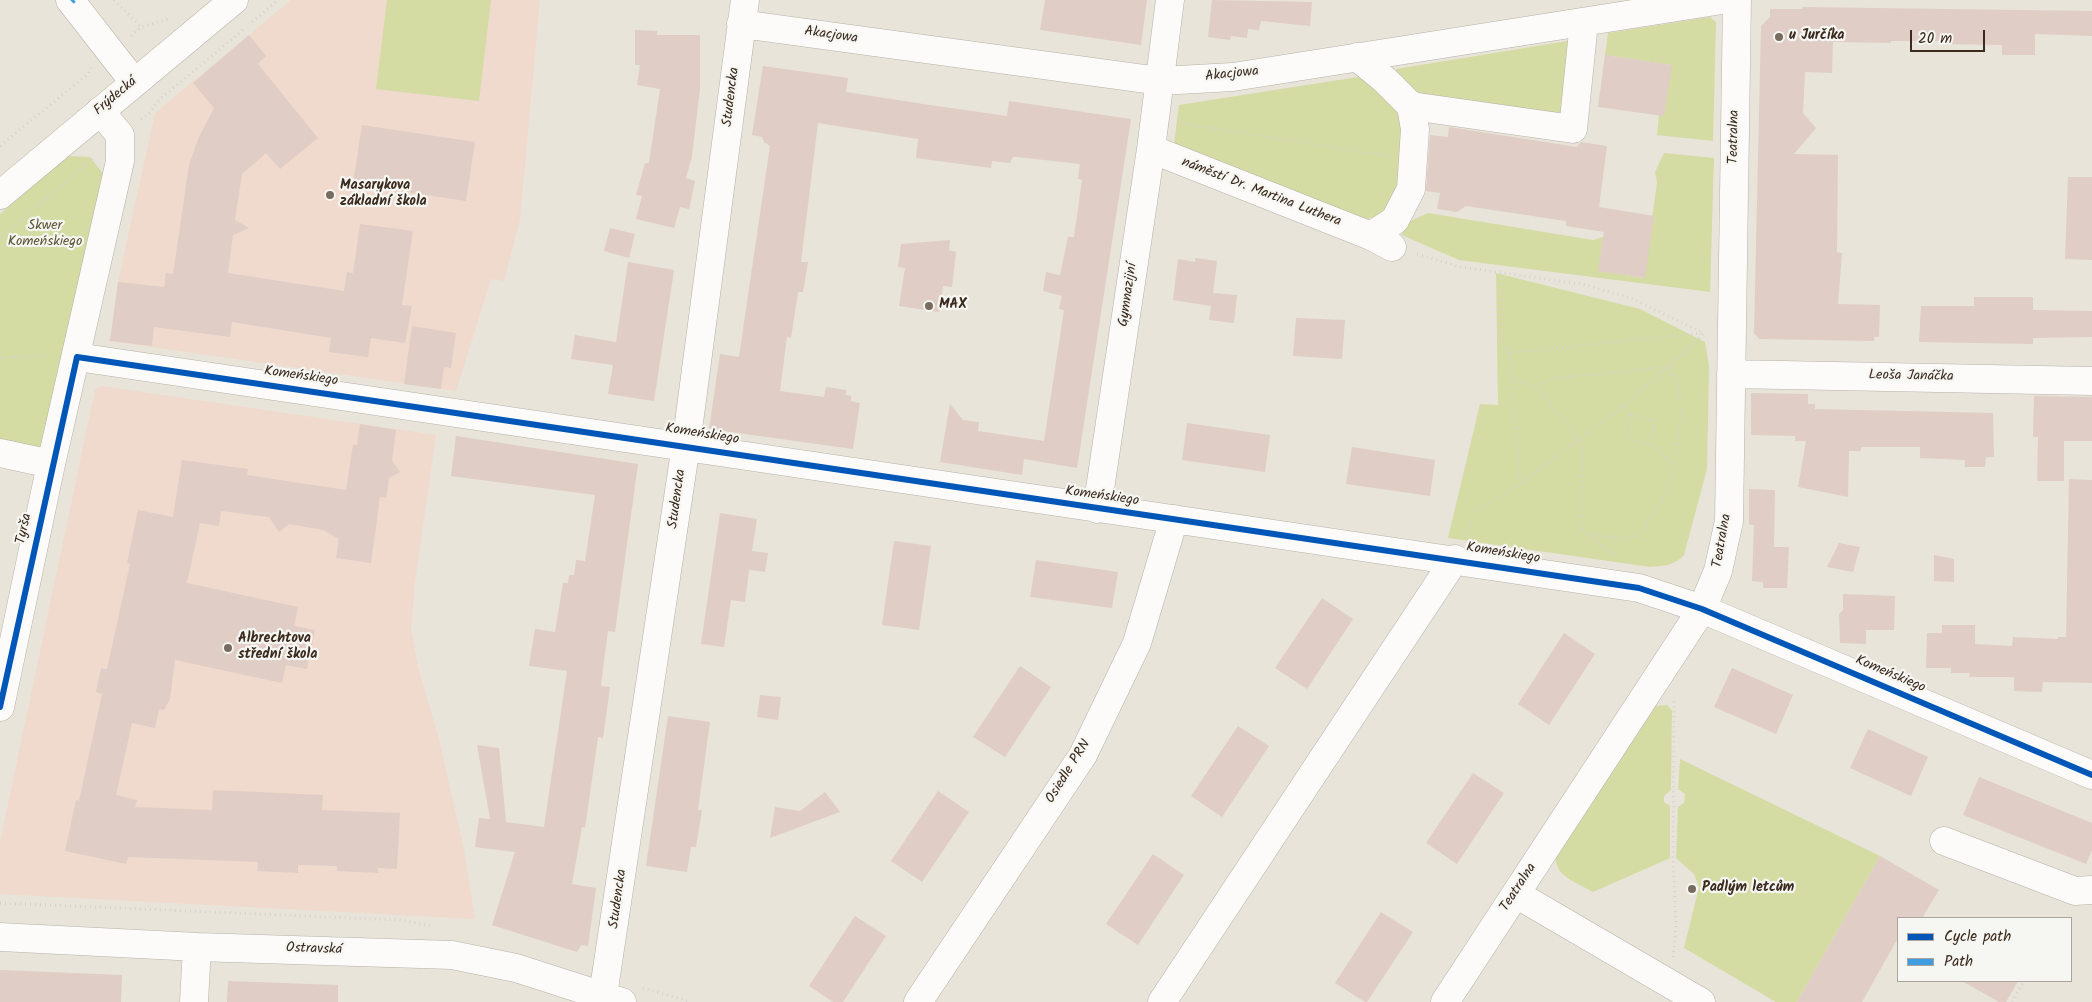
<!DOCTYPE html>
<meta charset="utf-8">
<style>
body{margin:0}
#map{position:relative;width:2092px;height:1002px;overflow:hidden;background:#e9e4d9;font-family:Kalam,sans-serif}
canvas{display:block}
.legend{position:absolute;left:1897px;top:917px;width:175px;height:65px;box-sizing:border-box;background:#f6f6f2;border:1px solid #aba49d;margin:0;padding:6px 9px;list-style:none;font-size:15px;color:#3b2a1e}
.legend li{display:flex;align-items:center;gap:10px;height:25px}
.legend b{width:25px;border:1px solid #aba49d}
.scale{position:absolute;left:1910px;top:30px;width:75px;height:22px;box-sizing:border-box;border:2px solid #3b2a1e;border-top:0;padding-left:6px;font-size:15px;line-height:18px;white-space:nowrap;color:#3b2a1e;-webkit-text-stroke:4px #f6f6f2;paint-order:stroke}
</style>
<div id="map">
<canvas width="2092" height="1002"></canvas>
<ul class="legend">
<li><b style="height:6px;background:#0057b8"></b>Cycle path</li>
<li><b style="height:6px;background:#3f9ce0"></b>Path</li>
</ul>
<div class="scale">20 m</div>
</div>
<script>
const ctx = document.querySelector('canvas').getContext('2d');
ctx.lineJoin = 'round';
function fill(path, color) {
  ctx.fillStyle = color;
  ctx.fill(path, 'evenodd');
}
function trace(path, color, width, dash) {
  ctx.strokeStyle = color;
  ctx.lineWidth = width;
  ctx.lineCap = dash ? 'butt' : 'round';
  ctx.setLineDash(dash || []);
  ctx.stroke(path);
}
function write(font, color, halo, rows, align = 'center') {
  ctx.font = font + ' Kalam,sans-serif';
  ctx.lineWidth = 4.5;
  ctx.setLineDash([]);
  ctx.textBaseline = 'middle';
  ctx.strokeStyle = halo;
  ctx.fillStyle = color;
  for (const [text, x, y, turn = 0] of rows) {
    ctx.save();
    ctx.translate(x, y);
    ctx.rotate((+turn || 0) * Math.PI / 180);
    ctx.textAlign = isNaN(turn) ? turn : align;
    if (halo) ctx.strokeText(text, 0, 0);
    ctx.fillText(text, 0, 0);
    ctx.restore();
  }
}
const built = new Path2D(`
 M291,0H540L520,220L504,281L491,279L456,391L110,341L118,282L155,113Z
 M102,386L436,435L415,582L411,629L418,667L439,739L464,849L475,919L0,894V842L95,390Z`);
const green = new Path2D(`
 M387,0H491L479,101L376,89Z
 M1710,17L1716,22L1713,141L1657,135L1659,115H1664L1671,65L1605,55L1608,33Z
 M1574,40L1565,116L1434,98L1400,86L1396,78V69Z
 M1364,76L1405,109L1402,191L1387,213L1364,220L1174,144L1179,105Z
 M1664,153L1714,158L1710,292L1459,260L1402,235L1404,224L1428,213L1593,240L1603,237L1599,271L1644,278L1657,182L1655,172Z
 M68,156L90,157L105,176L43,448L0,441V214Z
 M1496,273L1640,309L1705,342L1709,366L1707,469L1684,555C1675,565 1664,566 1650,567L1448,538L1480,404L1498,405Z
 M1667,705L1672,710L1671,790L1664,796V802L1670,806V858L1593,892C1578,883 1554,876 1556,857L1655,706Z
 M1680,759L1880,856L1797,1002H1776L1684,948L1699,887L1694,874L1676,858L1678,807L1684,803L1685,794L1678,789Z`);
const building = new Path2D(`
 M1045,0H1147L1141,45L1040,30Z
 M1212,0L1312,2L1310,26L1261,21L1259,30L1248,29L1247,38L1231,36L1230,40L1208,37Z
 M1803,7L2092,11V36L2035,34V55H2002V45L1939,44V41H1891V43L1833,42L1832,73L1805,72L1803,113L1816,128L1794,154L1838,155L1837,252L1842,253L1838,304L1880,305L1879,337H1874V341L1759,339L1754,333L1761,26L1770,17V9H1802Z
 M635,30L657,31V35H700V89L692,156L686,178L695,181L689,209L680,207L674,228L636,219L642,196L636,195L645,163H649L660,89L637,85L640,65H635Z
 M249,35L266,56L258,64L318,138L280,169L266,153L242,174L235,220L249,228L233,235L228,273L344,291L347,272L353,273L360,224L413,231L402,305L412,306L405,343L371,338L368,357L329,352L331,338L232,322L230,337L154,327L152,346L110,341L118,282L164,287L166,273L173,274L189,165L198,139L214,108L193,83Z
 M1605,55L1672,65L1664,116L1598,107Z
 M763,66L848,78L846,92L923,104L1007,116L1009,101L1131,119L1077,468L1024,459L1022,475L940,462L950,404L963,420L979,422L978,431L1044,441L1064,310L1059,309L1062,296L1043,291L1046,272L1060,275L1068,237H1074L1082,180L1078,179L1080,164L1017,157H1013L1010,163L992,161L991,168L916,158L918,139L818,123L801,262H808L803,292H798L791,338L787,337L780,391L824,397L826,387L846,390V395L851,396V401L860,403L853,449L709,429L720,354L739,357L747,302L770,146L764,142L762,137L752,135Z
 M362,125L475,142L466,201L353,184Z
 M1449,127L1577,147L1581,142L1607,146L1599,207L1654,216L1645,278L1598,271L1604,232L1566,226V221L1466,206L1457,212L1437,209L1440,193L1426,191L1430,135L1448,137Z
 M2068,177H2092V260L2065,259Z
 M610,228L635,234L629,258L604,251Z
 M950,240L949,250L956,252L952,287L943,286L939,312L899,306L905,268L898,267L901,244Z
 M1195,258L1217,261L1213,293L1237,295L1234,323L1209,320L1211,306L1173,300L1178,259L1195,262Z
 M628,262L674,270L654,401L608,394L613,365L571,359L575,335L616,342Z
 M1974,297H2033V310L2092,311V337L2033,338V344L1919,342L1921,306H1974Z
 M1296,318L1345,320L1342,359L1293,356Z
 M412,326L456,333L451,368L444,367L441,389L404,384Z
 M1751,393L1808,394V404H1815V409L1993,413L1994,457H1986L1985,467H1965V460L1920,458V447H1861V451H1849L1848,497L1798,487L1806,441H1795V436L1751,435Z
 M2034,396L2092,397V441H2064V481H2037L2038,437H2033Z
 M1187,423L1270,435L1265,472L1182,460Z
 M360,424L396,430L392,461L400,472L389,478L386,498L380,497L371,563L336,558L339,539L323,530L289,524L279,532L269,517L221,511L219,526L200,523L187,583L298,607L294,626L315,630L307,669L286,665L282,683L175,660L170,699L164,710L159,709L155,728L132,723L116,795L137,800L135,807L212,810L213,790L323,795L322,810L400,813L397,869L378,868V873L337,871V866L298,865V873L257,871L258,862L128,857L126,864L65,851L76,800L79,801L102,694L96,692L101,668L107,669L130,564L127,563L138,510L173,517L182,460L248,469L247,475L346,490L353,445H357Z
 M456,436L638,464L615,632L608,631L604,661L601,686L610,687L603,738L598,737L585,828L582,827L572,884L596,888L588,946L581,945L577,952L492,925L515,852L475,847L479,818L490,819L477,745L499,748L506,822L544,827L567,671L529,666L535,629L555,632L563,583H568L569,575H574L576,560L585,561L595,495L451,476Z
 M1352,447L1435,460L1430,496L1346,484Z
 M2069,479L2092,480V683L2043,682L2042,692L2014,691V677H1969L1970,673H1951V668H1926L1927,633H1942V625H1975V644L2012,646L2013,637L2058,639V637H2066Z
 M1749,489L1775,490L1774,547H1789L1787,588H1763V582L1752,581L1754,525H1749Z
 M720,513L757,519L752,551L768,553L765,572L749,570L745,602L731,600L724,647L701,644Z
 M894,541L931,546L919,630L882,625Z
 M1839,543L1860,547L1853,572L1827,567Z
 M1934,555L1954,559V582L1934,581Z
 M1036,560L1118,572L1112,608L1030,597Z
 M1843,594L1895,596L1894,630H1866V644L1840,643L1839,614L1843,610Z
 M1322,598L1353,619L1307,689L1275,668Z
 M1564,633L1595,654L1549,725L1518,704Z
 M1020,666L1051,687L1005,757L973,737Z
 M1732,668L1793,695L1776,734L1714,707Z
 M760,695L781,697L778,720L757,717Z
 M668,716L710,722L698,810H702L696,847H691L687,872L646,866Z
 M1238,726L1269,746L1222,817L1191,796Z
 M1868,729L1928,757L1911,796L1850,768Z
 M1473,773L1504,793L1457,864L1426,843Z
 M1979,777L2092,823V850L2086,864L1963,815Z
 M938,791L969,812L922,882L891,861Z
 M825,792L840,812L770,838L775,807L800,811Z
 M1153,854L1184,875L1138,945L1106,924Z
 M1880,856L1939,890L1922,918H1898V938L1862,1002H1797Z
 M1381,912L1413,932L1367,1002H1365L1335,983Z
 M855,916L886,936L843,1002H833L809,986Z
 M0,970L122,975L121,1002H0Z
 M228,981L338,985V1002H227Z
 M1962,981H2018L2006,1002H1999Z`);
const path = new Path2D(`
 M114,0L141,27
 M252,22L278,0
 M131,36L141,27L168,19
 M141,119L149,114L159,100L243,30
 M1180,123L1389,156
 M0,146L88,74L91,68
 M0,237L94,158
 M1417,254L1460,267L1581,284L1631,298L1703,333L1509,353L1500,341V273
 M1509,353L1520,483
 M0,358L49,355
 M1512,379L1536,387L1579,440L1583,450L1579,527L1616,557
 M1536,387L1551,379L1669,367L1678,381L1680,398L1681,420L1673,464L1664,497L1642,531L1631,539L1585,534
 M1623,406L1631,415L1655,421L1650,444L1673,464
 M1631,415L1626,439L1650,444
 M1465,535L1473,512L1520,484L1623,406L1669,367L1703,334
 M0,903L401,920L431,926
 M1673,957L1676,927L1673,858L1674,701
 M643,988L691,1002
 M2012,1002L2024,981`);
const minor = new Path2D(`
 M70,0L134,82
 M741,24L1160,81L1233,77L1722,0
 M1357,57L1385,80L1411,106L1415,129L1411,189L1395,220L1371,236
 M1411,106L1573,129L1584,22
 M1151,149L1371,236L1392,247
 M77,357L1639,588L1702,609L2092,775
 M1731,374L2092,381
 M0,453L51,464
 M1097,509L1151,149L1170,0
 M0,707L51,464L120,161V135L100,111
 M1944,841L2075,891L2092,890
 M1516,894L1701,1002
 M0,937L197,947L452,955L516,968L622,1002
 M194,1002L197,947
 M602,1002L686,445L745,0
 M918,1002L1083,755L1137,643L1174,519
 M1162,1002L1455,559
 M1445,1002L1702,609L1718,571L1729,521L1737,0`);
const major = new Path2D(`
 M0,195L234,0`);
const quiet = new Path2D(`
 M72,2L74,0`);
const cycleway = new Path2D(`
 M0,707L77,357L1639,588L1702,609L2092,775`);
const markers = [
 [1779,37,5,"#786b5f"],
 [330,195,5,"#786b5f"],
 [929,306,5,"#786b5f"],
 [228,648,5,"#786b5f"],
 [1692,889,5,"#786b5f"]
];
const streetNames = [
 ["Akacjowa",831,36,8],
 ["Akacjowa",1232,75,-6],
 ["Frýdecká",116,97,-40],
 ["Studencka",732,97,-83],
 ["Teatralna",1735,137,-89],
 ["náměstí Dr. Martina Luthera",1261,193,21],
 ["Gymnazijní",1129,295,-82],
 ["Komeńskiego",301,377,8],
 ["Leoša Janáčka",1911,377,1],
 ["Komeńskiego",702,435,9],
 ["Komeńskiego",1102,497,8],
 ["Studencka",678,499,-82],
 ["Tyrša",25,529,-78],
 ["Teatralna",1723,541,-80],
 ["Komeńskiego",1503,554,9],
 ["Komeńskiego",1890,675,23],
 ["Osiedle PRN",1069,772,-58],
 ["Teatralna",1519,888,-57],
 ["Studencka",619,899,-82],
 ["Ostravská",314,950,2]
];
const poiNames = [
 ["u Jurčíka",1789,37],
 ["Masarykova",340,187],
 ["základní škola",340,203],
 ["MAX",939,306],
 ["Albrechtova",238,640],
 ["střední škola",238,656],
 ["Padlým letcům",1702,889]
];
const parkNames = [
 ["Skwer",45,227],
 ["Komeńskiego",45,243]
];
fill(built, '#f0dacd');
fill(green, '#d4dba3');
fill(building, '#dfcdc6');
trace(minor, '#b6b1a9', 29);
trace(major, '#b6b1a9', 29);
trace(path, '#d5d2cf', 3, [1, 4]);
trace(minor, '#fcfbf9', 28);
trace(major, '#fcfbf9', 28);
trace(quiet, '#3f9ce0', 5, [10, 5]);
trace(cycleway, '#0057b8', 6);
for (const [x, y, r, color] of markers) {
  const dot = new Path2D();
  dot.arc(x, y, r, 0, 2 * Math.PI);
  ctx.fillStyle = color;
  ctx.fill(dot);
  trace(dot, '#f6f6f2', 2);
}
write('14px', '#3b2a1e', '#f6f6f2', streetNames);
write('bold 14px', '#3b2a1e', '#f6f6f2', poiNames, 'left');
write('14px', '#5d5434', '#f6f6f2', parkNames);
</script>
